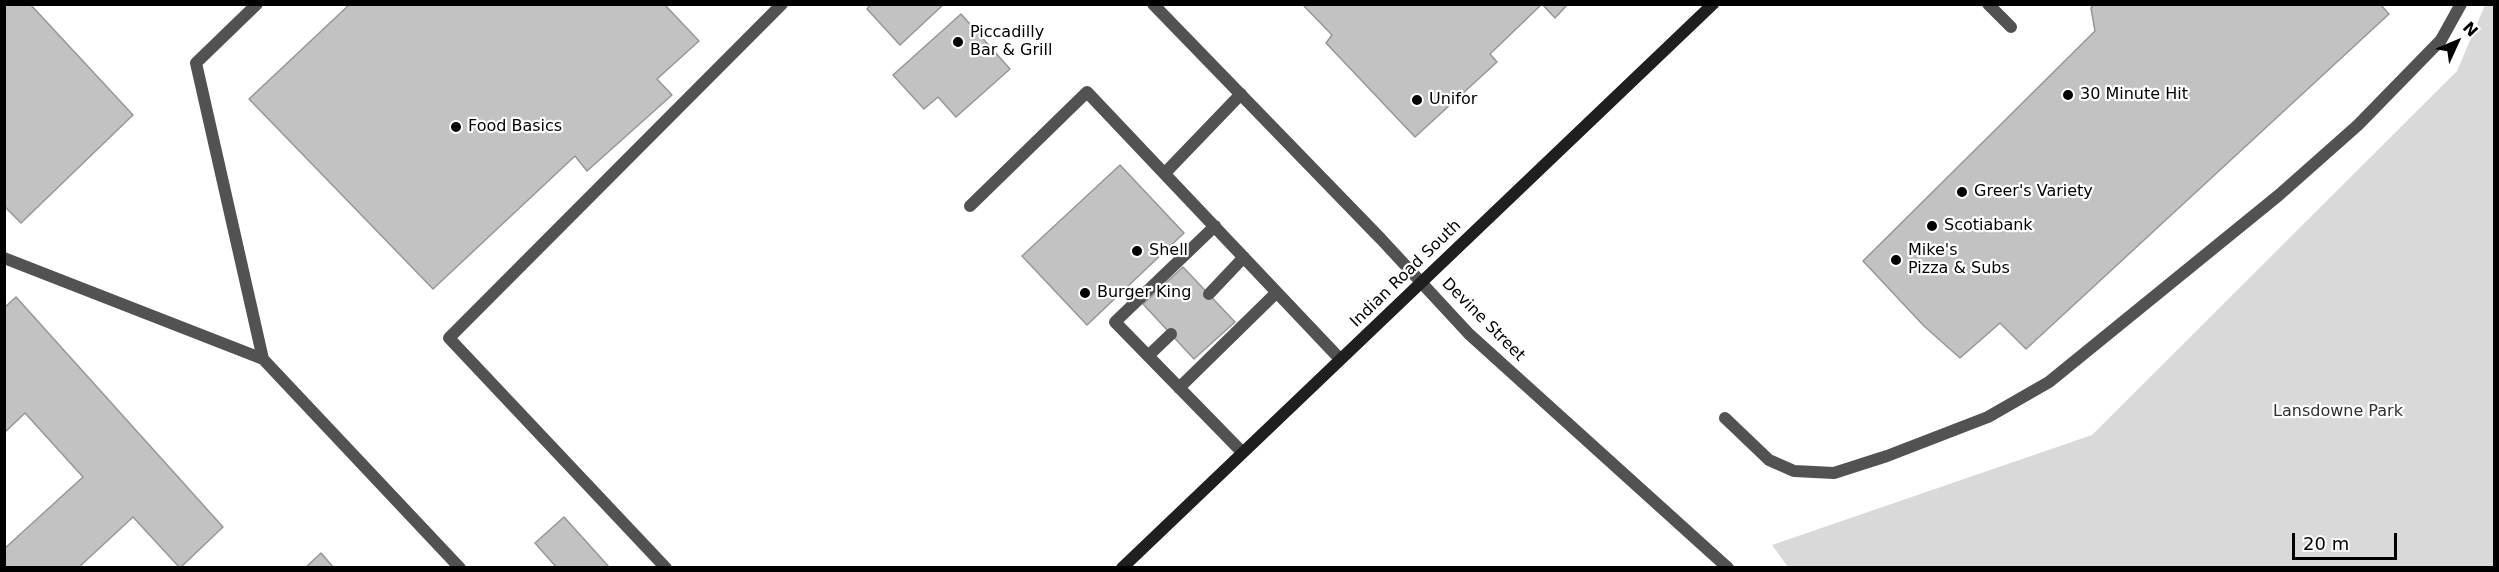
<!DOCTYPE html>
<style>
body{margin:0}
#map{position:relative;width:2499px;height:572px;overflow:hidden;background:#fff;font-family:"DejaVu Sans",sans-serif}
canvas{display:block}
.frame{position:absolute;inset:0;border:6px solid #000;pointer-events:none}
.north{position:absolute;left:2427px;top:12px;width:60px;height:60px;-webkit-text-stroke:4px #fff;paint-order:stroke;rotate:46deg;font-size:16px;font-weight:700;line-height:24px;text-align:center;color:#000}
.north::after{content:'';display:block;margin:auto;width:21px;height:27px;background:#000;clip-path:polygon(50% 0,100% 100%,50% 72%,0 100%)}
.scale{position:absolute;left:2292px;top:533px;width:105px;height:27px;box-sizing:border-box;border:3px solid #000;border-top:0;padding-left:8px;font-size:18px;line-height:21px;white-space:nowrap;color:#000;-webkit-text-stroke:4px #fff;paint-order:stroke}
</style>
<div id="map">
<canvas width="2499" height="572"></canvas>
<div class="frame"></div>
<div class="north">N</div>
<div class="scale">20 m</div>
</div>
<script>
const ctx = document.querySelector('canvas').getContext('2d');
ctx.lineJoin = 'round';
function fill(path, color) {
  ctx.fillStyle = color;
  ctx.fill(path, 'evenodd');
}
function trace(path, color, width, dash) {
  ctx.strokeStyle = color;
  ctx.lineWidth = width;
  ctx.lineCap = dash ? 'butt' : 'round';
  ctx.setLineDash(dash || []);
  ctx.stroke(path);
}
function write(font, color, halo, rows, align = 'center') {
  ctx.font = font + ' "DejaVu Sans",sans-serif';
  ctx.lineWidth = 4.5;
  ctx.setLineDash([]);
  ctx.textBaseline = 'middle';
  ctx.strokeStyle = halo;
  ctx.fillStyle = color;
  for (const [text, x, y, turn = 0] of rows) {
    ctx.save();
    ctx.translate(x, y);
    ctx.rotate((+turn || 0) * Math.PI / 180);
    ctx.textAlign = isNaN(turn) ? turn : align;
    if (halo) ctx.strokeText(text, 0, 0);
    ctx.fillText(text, 0, 0);
    ctx.restore();
  }
}
const green = new Path2D(`
 M2485,5H2494V567H1788L1772,545L2092,435L2457,71Z`);
const building = new Path2D(`
 M4,4H30L133,115L21,223L4,206Z
 M350,4H664L699,41L657,79L672,95L587,171L575,156L433,289L249,99Z
 M871,4H944L900,45L867,9Z
 M1307,4H1542L1490,54L1497,62L1415,137L1326,43L1332,35L1304,6Z
 M1542,4H1568L1555,18Z
 M2094,4H2380L2389,14L2026,349L2000,323L1960,358L1924,326L1863,261L2095,31L2091,8Z
 M961,14L1010,69L956,117L938,97L924,109L893,75Z
 M1120,165L1184,233L1087,325L1022,256Z
 M1183,267L1235,322L1194,359L1143,304Z
 M16,297L223,527L180,568L133,517L78,568H4V549L83,477L25,413L4,433V308Z
 M564,517L610,568H557L535,543Z
 M321,553L334,568H305Z`);
const lane = new Path2D(`
 M257,4L196,63L263,359
 M1988,4L2011,27
 M1165,173L1241,94
 M970,206L1087,92L1340,359
 M1215,226L1115,322L1242,452
 M4,258L263,359L460,568
 M1209,294L1244,257
 M1148,356L1171,334
 M1179,388L1276,293
 M1725,418L1769,460L1794,471L1834,473L1887,456L1988,417L2049,382L2279,195L2358,125L2441,40L2461,4
 M666,568L449,338L782,4`);
const street = new Path2D(`
 M1153,4L1381,239L1469,334L1728,568`);
const secondary = new Path2D(`
 M1122,568L1713,4`);
const markers = [
 [958,42,6,"#000"],
 [2068,95,6,"#000"],
 [1417,100,6,"#000"],
 [456,127,6,"#000"],
 [1962,192,6,"#000"],
 [1932,226,6,"#000"],
 [1137,251,6,"#000"],
 [1896,260,6,"#000"],
 [1085,293,6,"#000"]
];
const poiNames = [
 ["Piccadilly",970,33],
 ["Bar & Grill",970,51],
 ["30 Minute Hit",2080,95],
 ["Unifor",1429,100],
 ["Food Basics",468,127],
 ["Greer's Variety",1974,192],
 ["Scotiabank",1944,226],
 ["Shell",1149,251],
 ["Mike's",1908,251],
 ["Pizza & Subs",1908,269],
 ["Burger King",1097,293]
];
const streetNames = [
 ["Indian Road South",1406,274,-44],
 ["Devine Street",1483,320,45]
];
const parkNames = [
 ["Lansdowne Park",2338,412]
];
fill(green, '#d9d9d9');
fill(building, '#c2c2c2');
trace(building, '#969696', 1.5);
trace(lane, '#525252', 12);
trace(street, '#525252', 12);
trace(secondary, '#1f1f1f', 12);
for (const [x, y, r, color] of markers) {
  const dot = new Path2D();
  dot.arc(x, y, r, 0, 2 * Math.PI);
  ctx.fillStyle = color;
  ctx.fill(dot);
  trace(dot, '#fff', 2);
}
write('16px', '#000', '#fff', poiNames, 'left');
write('16px', '#000', '#fff', streetNames);
write('16px', '#303030', '#fff', parkNames);
</script>
